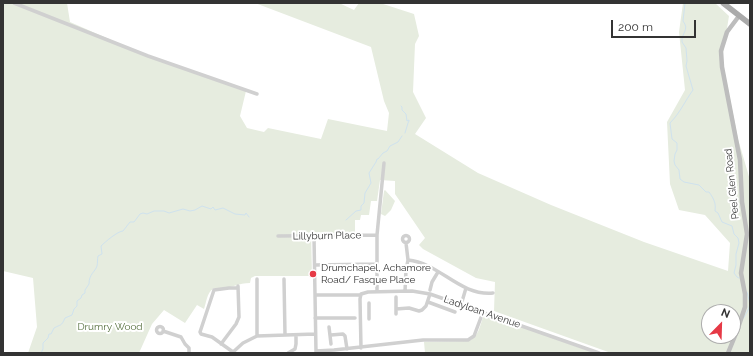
<!DOCTYPE html>
<style>
body{margin:0}
#map{position:relative;width:753px;height:356px;overflow:hidden;background:#fff;font-family:Raleway,sans-serif}
canvas{display:block}
.frame{position:absolute;inset:0;border:4px solid #333;pointer-events:none}
.north{position:absolute;left:701px;top:304px;width:40px;height:40px;box-sizing:border-box;background:#fff;border:1px solid #adadad;border-radius:50%;rotate:23deg;font-size:11px;font-weight:700;line-height:16px;text-align:center;color:#333}
.north::after{content:'';display:block;margin:auto;width:14px;height:18px;background:#e63946;clip-path:polygon(50% 0,100% 100%,50% 72%,0 100%)}
.scale{position:absolute;left:611px;top:20px;width:85px;height:18px;box-sizing:border-box;border:2px solid #333;border-top:0;padding-left:5px;font-size:12px;line-height:14px;white-space:nowrap;color:#333;-webkit-text-stroke:3px #fff;paint-order:stroke}
</style>
<div id="map">
<canvas width="753" height="356"></canvas>
<div class="frame"></div>
<div class="north">N</div>
<div class="scale">200 m</div>
</div>
<script>
const ctx = document.querySelector('canvas').getContext('2d');
ctx.lineJoin = 'round';
function fill(path, color) {
  ctx.fillStyle = color;
  ctx.fill(path, 'evenodd');
}
function trace(path, color, width, dash) {
  ctx.strokeStyle = color;
  ctx.lineWidth = width;
  ctx.lineCap = dash ? 'butt' : 'round';
  ctx.setLineDash(dash || []);
  ctx.stroke(path);
}
function write(font, color, halo, rows, align = 'center') {
  ctx.font = font + ' Raleway,sans-serif';
  ctx.lineWidth = 4;
  ctx.setLineDash([]);
  ctx.textBaseline = 'middle';
  ctx.strokeStyle = halo;
  ctx.fillStyle = color;
  for (const [text, x, y, turn = 0] of rows) {
    ctx.save();
    ctx.translate(x, y);
    ctx.rotate((+turn || 0) * Math.PI / 180);
    ctx.textAlign = isNaN(turn) ? turn : align;
    if (halo) ctx.strokeText(text, 0, 0);
    ctx.fillText(text, 0, 0);
    ctx.restore();
  }
}
const green = new Path2D(`
 M3,3H67L70,22L148,56L246,91L240,116L247,128L264,132L268,128L321,139L328,119L387,131L389,113L384,101L371,47L255,3H339L354,10L359,3H380L414,14L419,36L415,44L413,92L426,118L415,134L478,173L551,205L644,242L728,271L730,243L705,215L679,210L670,184L667,122L685,90L679,32L683,3H715L729,16L722,59L738,139L750,180V353H611L494,311L495,282L476,278L423,249L419,245L425,238L395,194V181L380,180L377,201H371L369,215H361L360,220H355V233H311L312,276H255L251,278L250,283C239,283 230,288 219,289C216,289 215,287 213,289C207,292 206,304 204,309L197,305L185,323L164,310L152,324L139,353H28L37,327L33,278L3,271ZM709,312H733V336H709Z
 M385,190L395,201L391,210L385,216L381,214L384,191Z
 M487,315L595,353H425L424,342L469,341C478,337 480,326 483,317Z`);
const stream = new Path2D(`
 M685,3L683,21C690,30 681,33 682,42L686,48L687,61L686,66L693,90C685,101 680,113 670,123L672,139L677,143V150L675,154L674,161L675,165L679,170L680,179L684,182L699,185L706,192H709C714,199 716,203 715,211L718,213L722,222L732,226L734,234L738,238L739,243L736,254V265L734,273L737,277L739,278
 M401,106L402,107V110L406,114L407,121L409,120V121L408,123L405,133
 M346,220L356,211L361,210V206L364,203L365,193L371,183L369,173L376,162L377,159H378L383,153L387,151L390,146L398,142L402,136
 M743,319C751,305 751,307 747,292
 M41,353L43,349V343L48,338L49,334H51L54,328C61,324 61,327 65,318L72,315L74,309L77,306V301L81,298L82,295L85,293V290L89,284C89,274 95,272 97,266C98,263 97,259 98,256L102,254L101,246C105,242 118,231 123,231L130,222H134L140,214L143,213L147,214L154,211H164L169,213L183,209L190,211L195,210L202,206L211,209L213,207L215,210L223,208L235,214L245,215L246,213L249,217`);
const street = new Path2D(`
 M14,3L148,56L257,94
 M402.5 239a3.5 3.5 0 1 1 7 0a3.5 3.5 0 1 1-7 0Z
 M278,236L377,235
 M314,237L316,352
 M408,260C440,263 459,296 493,293
 M315,265L377,264
 M257,279V336
 M284,279L285,335
 M430,290L432,282L438,272
 M377,291V235L384,163
 M405,291L406,270L408,260L406,243
 M315,295H361
 M396,297V314
 M428,302L455,312
 M369,303V319
 M461,305L466,288
 M396,309L409,308L419,311L422,310L426,306L430,294
 M315,318H355
 M156.5 330a3.5 3.5 0 1 1 7 0a3.5 3.5 0 1 1-7 0Z
 M329,327L331,344
 M163,331L181,337L185,344L189,348V353
 M331,335L343,334L345,336L347,349
 M221,344L236,324L239,317L238,286
 M361,348L360,299L361,294L368,292L412,291L430,294L599,353
 M316,351L334,350L423,340H468L474,336L483,312
 M233,352L212,337L201,334L200,332L214,290L229,288H238
 M232,353L243,343L257,336L315,334
 M288,353L295,349L296,344V335`);
const secondary = new Path2D(`
 M728,353L737,331L745,307V294L741,273L747,234L742,202L740,160L722,67L721,51L727,32L739,16`);
const primary = new Path2D(`
 M723,3L750,24`);
const markers = [
 [313,274,4,"#e63946"]
];
const streetNames = [
 ["Peel Glen Road",732,184,-96],
 ["Lillyburn Place",327,236,-1],
 ["Ladyloan Avenue",482,312,19]
];
const poiNames = [
 ["Drumchapel, Achamore",321,268],
 ["Road/ Fasque Place",321,280]
];
const parkNames = [
 ["Drumry Wood",110,327]
];
fill(green, '#e6ecdf');
trace(stream, '#cfe2ee', 1);
trace(street, '#d0d0d0', 3.5);
trace(secondary, '#bdbdbd', 4.5);
trace(primary, '#ababab', 5.5);
for (const [x, y, r, color] of markers) {
  const dot = new Path2D();
  dot.arc(x, y, r, 0, 2 * Math.PI);
  ctx.fillStyle = color;
  ctx.fill(dot);
  trace(dot, '#fff', 1.5);
}
write('10px', '#333', '#fff', streetNames);
write('10px', '#333', '#fff', poiNames, 'left');
write('10px', '#56703f', '#fff', parkNames);
</script>
